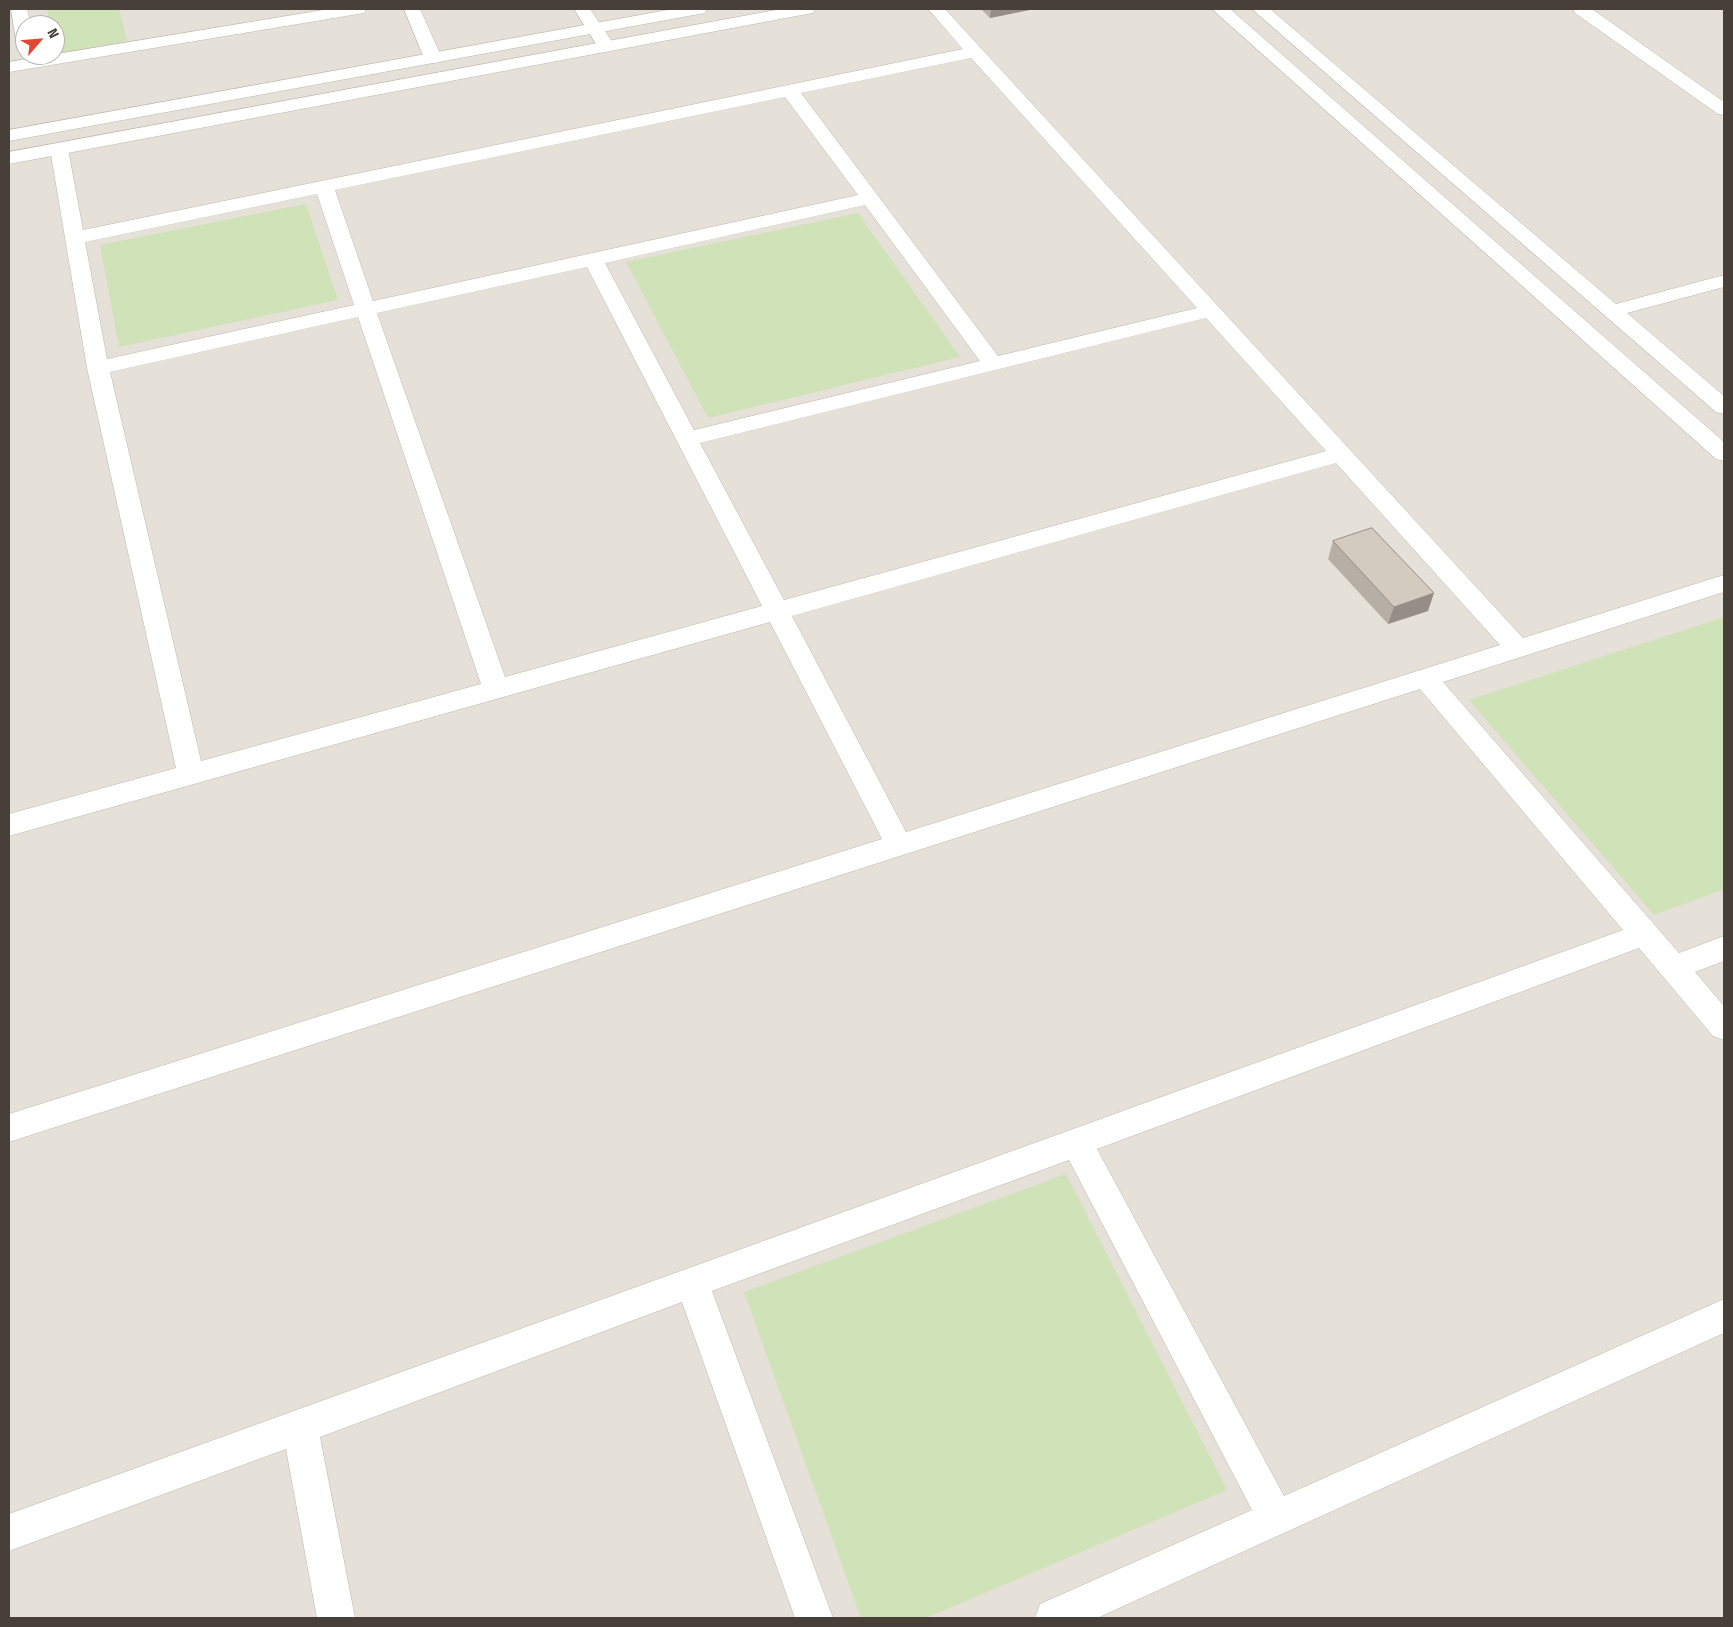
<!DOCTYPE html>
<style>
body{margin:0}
#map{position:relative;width:1733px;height:1627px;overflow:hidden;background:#f3f0e9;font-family:"Fira Sans Condensed",sans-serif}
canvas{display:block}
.frame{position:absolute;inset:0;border:10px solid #464038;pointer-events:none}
.north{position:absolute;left:15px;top:15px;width:50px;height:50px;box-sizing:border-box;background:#fff;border:1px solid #b5b3af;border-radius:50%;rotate:63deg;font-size:14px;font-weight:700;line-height:20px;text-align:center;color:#464038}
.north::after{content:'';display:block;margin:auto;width:18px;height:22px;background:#e14732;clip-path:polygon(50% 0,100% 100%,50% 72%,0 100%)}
</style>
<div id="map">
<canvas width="1733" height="1627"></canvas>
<div class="frame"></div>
<div class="north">N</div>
</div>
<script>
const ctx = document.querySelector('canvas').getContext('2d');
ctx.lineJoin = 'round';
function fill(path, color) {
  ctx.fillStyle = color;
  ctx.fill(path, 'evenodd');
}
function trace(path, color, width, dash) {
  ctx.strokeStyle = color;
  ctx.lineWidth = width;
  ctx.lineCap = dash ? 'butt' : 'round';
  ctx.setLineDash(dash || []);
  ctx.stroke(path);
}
const residential = new Path2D(`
 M9,9H1724V1618H9ZM25,25H55V55H25Z`);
const green = new Path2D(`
 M47,9H119L127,41L56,54L55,25H50Z
 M306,204L338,300L119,347L100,245Z
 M858,213L960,357L708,418L626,262Z
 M1724,617V889L1654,915L1469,700Z
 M1066,1174L1227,1490L926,1618H861L744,1292Z`);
const minor = new Path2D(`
 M11,9H27L31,25H25V45L19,44L16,40Z
 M329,9H366L364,13L358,14L9,72V62Z
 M404,9H420L442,58L439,62L433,63L427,62L424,58Z
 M574,9H590L615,46L612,50L606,51L600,50Z
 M928,9H945L1523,638L1724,575V592L1443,682L1679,953L1724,936V961L1695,972L1724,1006V1040L1713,1036L1639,948L1097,1149L1284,1496L1724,1299V1333L1097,1618H1035L1040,1604L1252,1510L1069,1160L712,1291L833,1618H795L682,1302L320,1437L355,1618H317L286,1449L9,1551V1514L1623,930L1420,689L9,1142V1114L882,839L770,622L9,836V814L176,768L87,368L50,149L52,145L59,143L66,145L68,149L83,230L963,49ZM971,58L1197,308L998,356L801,93ZM785,97L858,195L373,301L335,190ZM317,194L354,305L107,359L85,242ZM865,205L980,361L694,430L605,263ZM587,267L762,606L505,677L377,313ZM358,317L481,684L201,761L110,372ZM1206,318L1326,451L784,600L700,443ZM1336,463L1500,645L906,832L792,616Z
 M1212,9H1230L1724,442V461L1716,459Z
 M1252,9H1270L1616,304L1724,275V287L1627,313L1724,396V414L1716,412Z
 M1573,9H1592L1724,102V115L1718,114L1575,13Z`);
const tertiary = new Path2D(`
 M673,9H707L705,13L699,14L9,141V130Z
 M781,9H815L813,13L807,14L9,164V152Z`);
const wall = new Path2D(`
 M981,9H1034L990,18Z
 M1333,541L1428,611L1388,624L1328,559Z`);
const shadedWall = new Path2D(`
 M991,9H1034L990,18Z
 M1434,593L1428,611L1388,624L1394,607Z`);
const building = new Path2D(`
 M1372,528L1434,593L1394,607L1333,541Z`);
fill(residential, '#e6e1d8');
fill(green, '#d0e2b7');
trace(minor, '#bdb7ad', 1);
trace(tertiary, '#bdb7ad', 1);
fill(minor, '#fff');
fill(tertiary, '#fff');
fill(wall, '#b5afa5');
fill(shadedWall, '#948e86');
fill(building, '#d3cbc0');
trace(building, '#948e86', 1);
</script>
